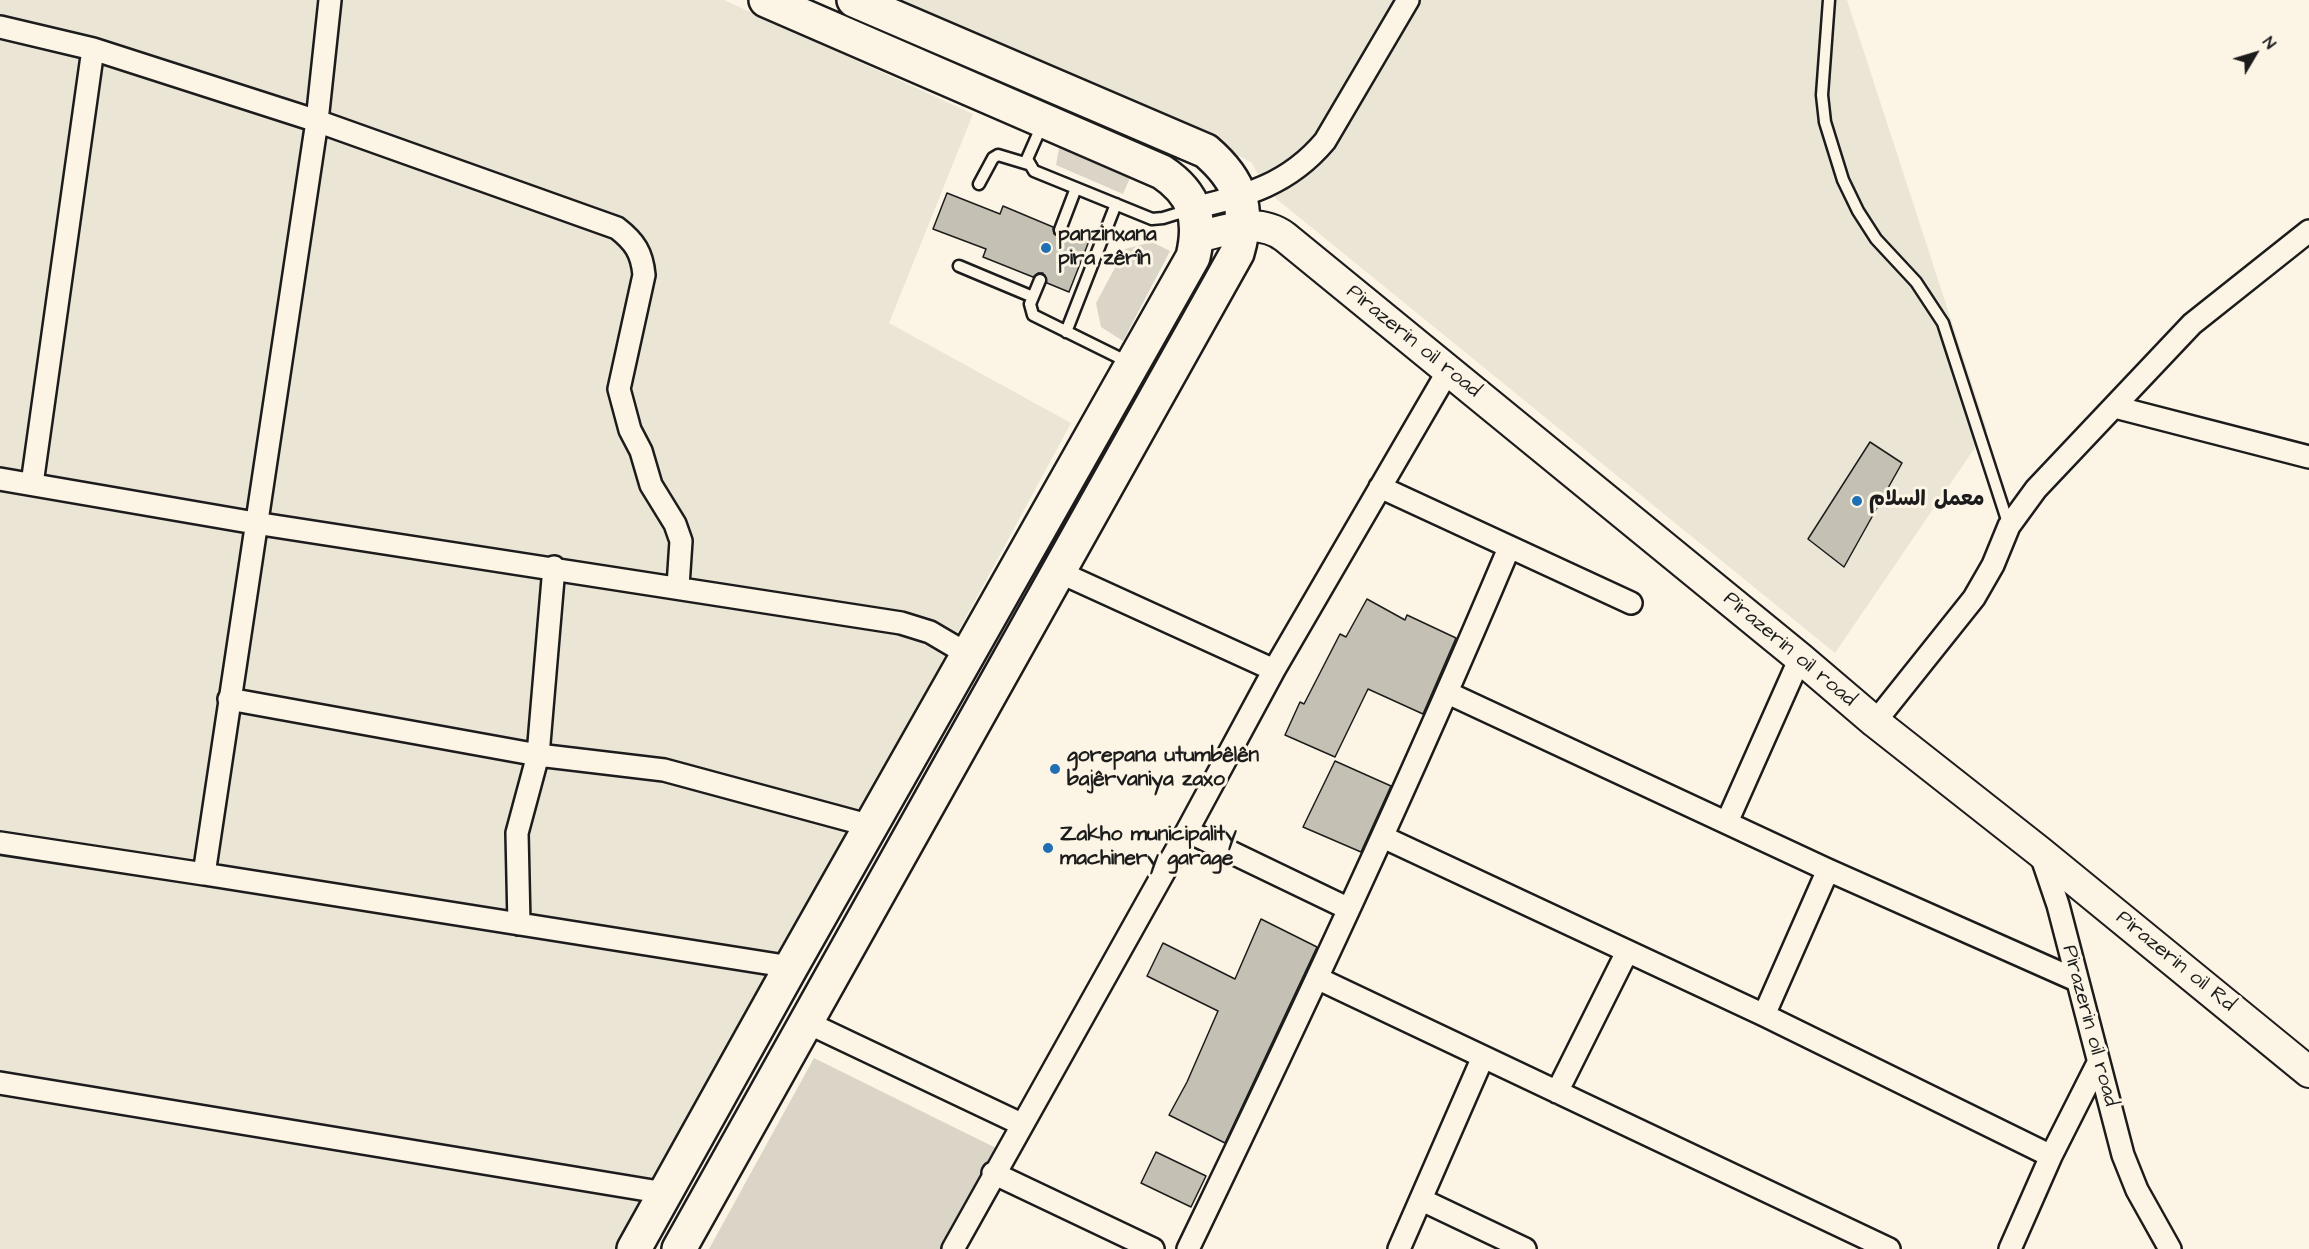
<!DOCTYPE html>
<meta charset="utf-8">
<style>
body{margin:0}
#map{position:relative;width:2309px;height:1249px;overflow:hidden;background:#fcf5e5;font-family:"Architects Daughter",sans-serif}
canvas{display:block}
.north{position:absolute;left:2225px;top:24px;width:60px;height:60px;-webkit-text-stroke:4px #fcf5e5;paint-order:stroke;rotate:52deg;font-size:16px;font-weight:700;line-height:24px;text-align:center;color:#1c1c1c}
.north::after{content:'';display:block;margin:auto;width:21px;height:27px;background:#1c1c1c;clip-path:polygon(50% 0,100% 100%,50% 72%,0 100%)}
</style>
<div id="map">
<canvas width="2309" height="1249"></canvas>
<div class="north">N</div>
</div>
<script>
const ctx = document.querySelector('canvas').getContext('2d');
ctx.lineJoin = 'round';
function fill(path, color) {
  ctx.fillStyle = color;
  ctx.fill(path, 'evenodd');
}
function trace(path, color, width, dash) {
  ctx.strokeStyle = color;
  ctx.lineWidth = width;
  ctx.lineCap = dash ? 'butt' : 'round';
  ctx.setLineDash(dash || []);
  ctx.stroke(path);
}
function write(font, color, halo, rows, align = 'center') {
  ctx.font = font + ' "Architects Daughter","Playpen Sans Arabic",sans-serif';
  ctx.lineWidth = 6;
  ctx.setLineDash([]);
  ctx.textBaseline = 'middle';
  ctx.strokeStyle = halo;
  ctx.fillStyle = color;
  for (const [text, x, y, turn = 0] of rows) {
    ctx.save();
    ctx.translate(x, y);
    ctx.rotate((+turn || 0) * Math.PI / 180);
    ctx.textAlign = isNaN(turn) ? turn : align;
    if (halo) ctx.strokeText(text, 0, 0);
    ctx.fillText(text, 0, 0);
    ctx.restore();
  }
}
const built = new Path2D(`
 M0,0H724L973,114L889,323L1071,423L707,1097L621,1249H0Z
 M881,0H1847L1987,430L1835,653L1268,192L1251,162L1171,122Z`);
const green = new Path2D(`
 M1059,148L1130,178L1123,194L1056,165Z
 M1152,242L1170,251L1123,341L1101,327L1096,303L1125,249Z
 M814,1058L1002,1151L949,1249H709Z`);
const building = new Path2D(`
 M947,193L1000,214L1003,206L1053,227L1054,234L1058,237L1067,232L1089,241L1069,292L1047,283L1043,273H1038L1033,277L983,257L986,249L933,229Z
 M1870,442L1902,463L1844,567L1808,539Z
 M1367,599L1405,620L1407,615L1456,638L1423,714L1368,689L1335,757L1285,735L1300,702L1304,704L1340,634L1346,637Z
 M1335,761L1391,786L1361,852L1303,827Z
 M1261,919L1317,947L1225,1143L1169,1115L1187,1082L1218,1011L1147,976L1163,943L1235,979Z
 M1156,1152L1206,1176L1191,1207L1141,1183Z`);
const service = new Path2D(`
 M1829,0L1822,95L1825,122L1843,180L1858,211L1876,239L1916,282L1943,323L2009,526
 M1042,125L1027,159L1034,171L1152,219L1163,218L1189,210
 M979,184L993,158L998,155L1028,164
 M1060,230L1076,188
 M959,266L1033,297
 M1040,280L1030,304L1033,315L1128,362
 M1066,332L1116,204`);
const minor = new Path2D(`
 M330,0L317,121L204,874L791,967
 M0,27L93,49L317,121L617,228C635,242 642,253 644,275L619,389L630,430L641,451L651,485L675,524L681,541L678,586
 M1194,208C1247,195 1288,185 1325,141L1408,0
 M2115,407L2309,457
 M0,479L255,523L901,623L930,632L969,655
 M32,484L93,49
 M1380,487L1631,603
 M1059,572L1274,670
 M1448,693L1828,870L2076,980
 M229,699L538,755L664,770L871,826
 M1875,722L1974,598L1993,565L2009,526L2036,489L2192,324L2309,231
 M1727,822L1800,658
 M1187,831L1349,909
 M1383,837L1764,1015L2051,1156
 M0,843L204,874
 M2040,852L2058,905L2123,1155L2137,1190L2170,1249
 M519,924L517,833L538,755L554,567
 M1319,979L1889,1249
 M1764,1015L1828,870
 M806,1022L1021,1124
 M0,1083L665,1193
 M1557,1092L1627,952
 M993,1173L1153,1249
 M1422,1200L1525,1249
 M953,1249L1187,831L1274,670L1448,371
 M1188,1249C1300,1017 1409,785 1509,548
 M1399,1249L1483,1057
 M2010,1249L2051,1156L2098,1063`);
const secondary = new Path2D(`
 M1198,237C1227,230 1258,217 1285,237L1800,658L1875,722L2040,852L2309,1072`);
const primary = new Path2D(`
 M634,1249L791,967L1193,257C1202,219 1195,194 1162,172L766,0
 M679,1249L1237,253C1250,209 1241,181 1206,151L854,0`);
const markers = [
 [1046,248,6,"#1f6fb2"],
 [1857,501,6,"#1f6fb2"],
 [1055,769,6,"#1f6fb2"],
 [1048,848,6,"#1f6fb2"]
];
const poiNames = [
 ["panzinxana",1058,236],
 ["pira zêrîn",1058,260],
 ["معمل السلام",1869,501],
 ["gorepana utumbêlên",1067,757],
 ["bajêrvaniya zaxo",1067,781],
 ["Zakho municipality",1060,836],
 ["machinery garage",1060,860]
];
const streetNames = [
 ["Pirazerin oil road",1413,342,39],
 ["Pirazerin oil road",1789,650,40],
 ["Pirazerin oil Rd",2175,962,39],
 ["Pirazerin oil road",2089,1026,75]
];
fill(built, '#ebe5d6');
fill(green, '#dbd5c8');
fill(building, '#c4c0b3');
trace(building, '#1c1c1c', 1.5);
trace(service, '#1c1c1c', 15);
trace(minor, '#1c1c1c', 26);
trace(secondary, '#1c1c1c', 34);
trace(primary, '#1c1c1c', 38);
trace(service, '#fcf5e5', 10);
trace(minor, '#fcf5e5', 21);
trace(secondary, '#fcf5e5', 30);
trace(primary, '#fcf5e5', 33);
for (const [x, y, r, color] of markers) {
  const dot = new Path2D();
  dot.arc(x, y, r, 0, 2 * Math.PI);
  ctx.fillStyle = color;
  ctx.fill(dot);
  trace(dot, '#fcf5e5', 2);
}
write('bold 21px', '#1c1c1c', '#fcf5e5', poiNames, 'left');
write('21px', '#1c1c1c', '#fcf5e5', streetNames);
</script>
